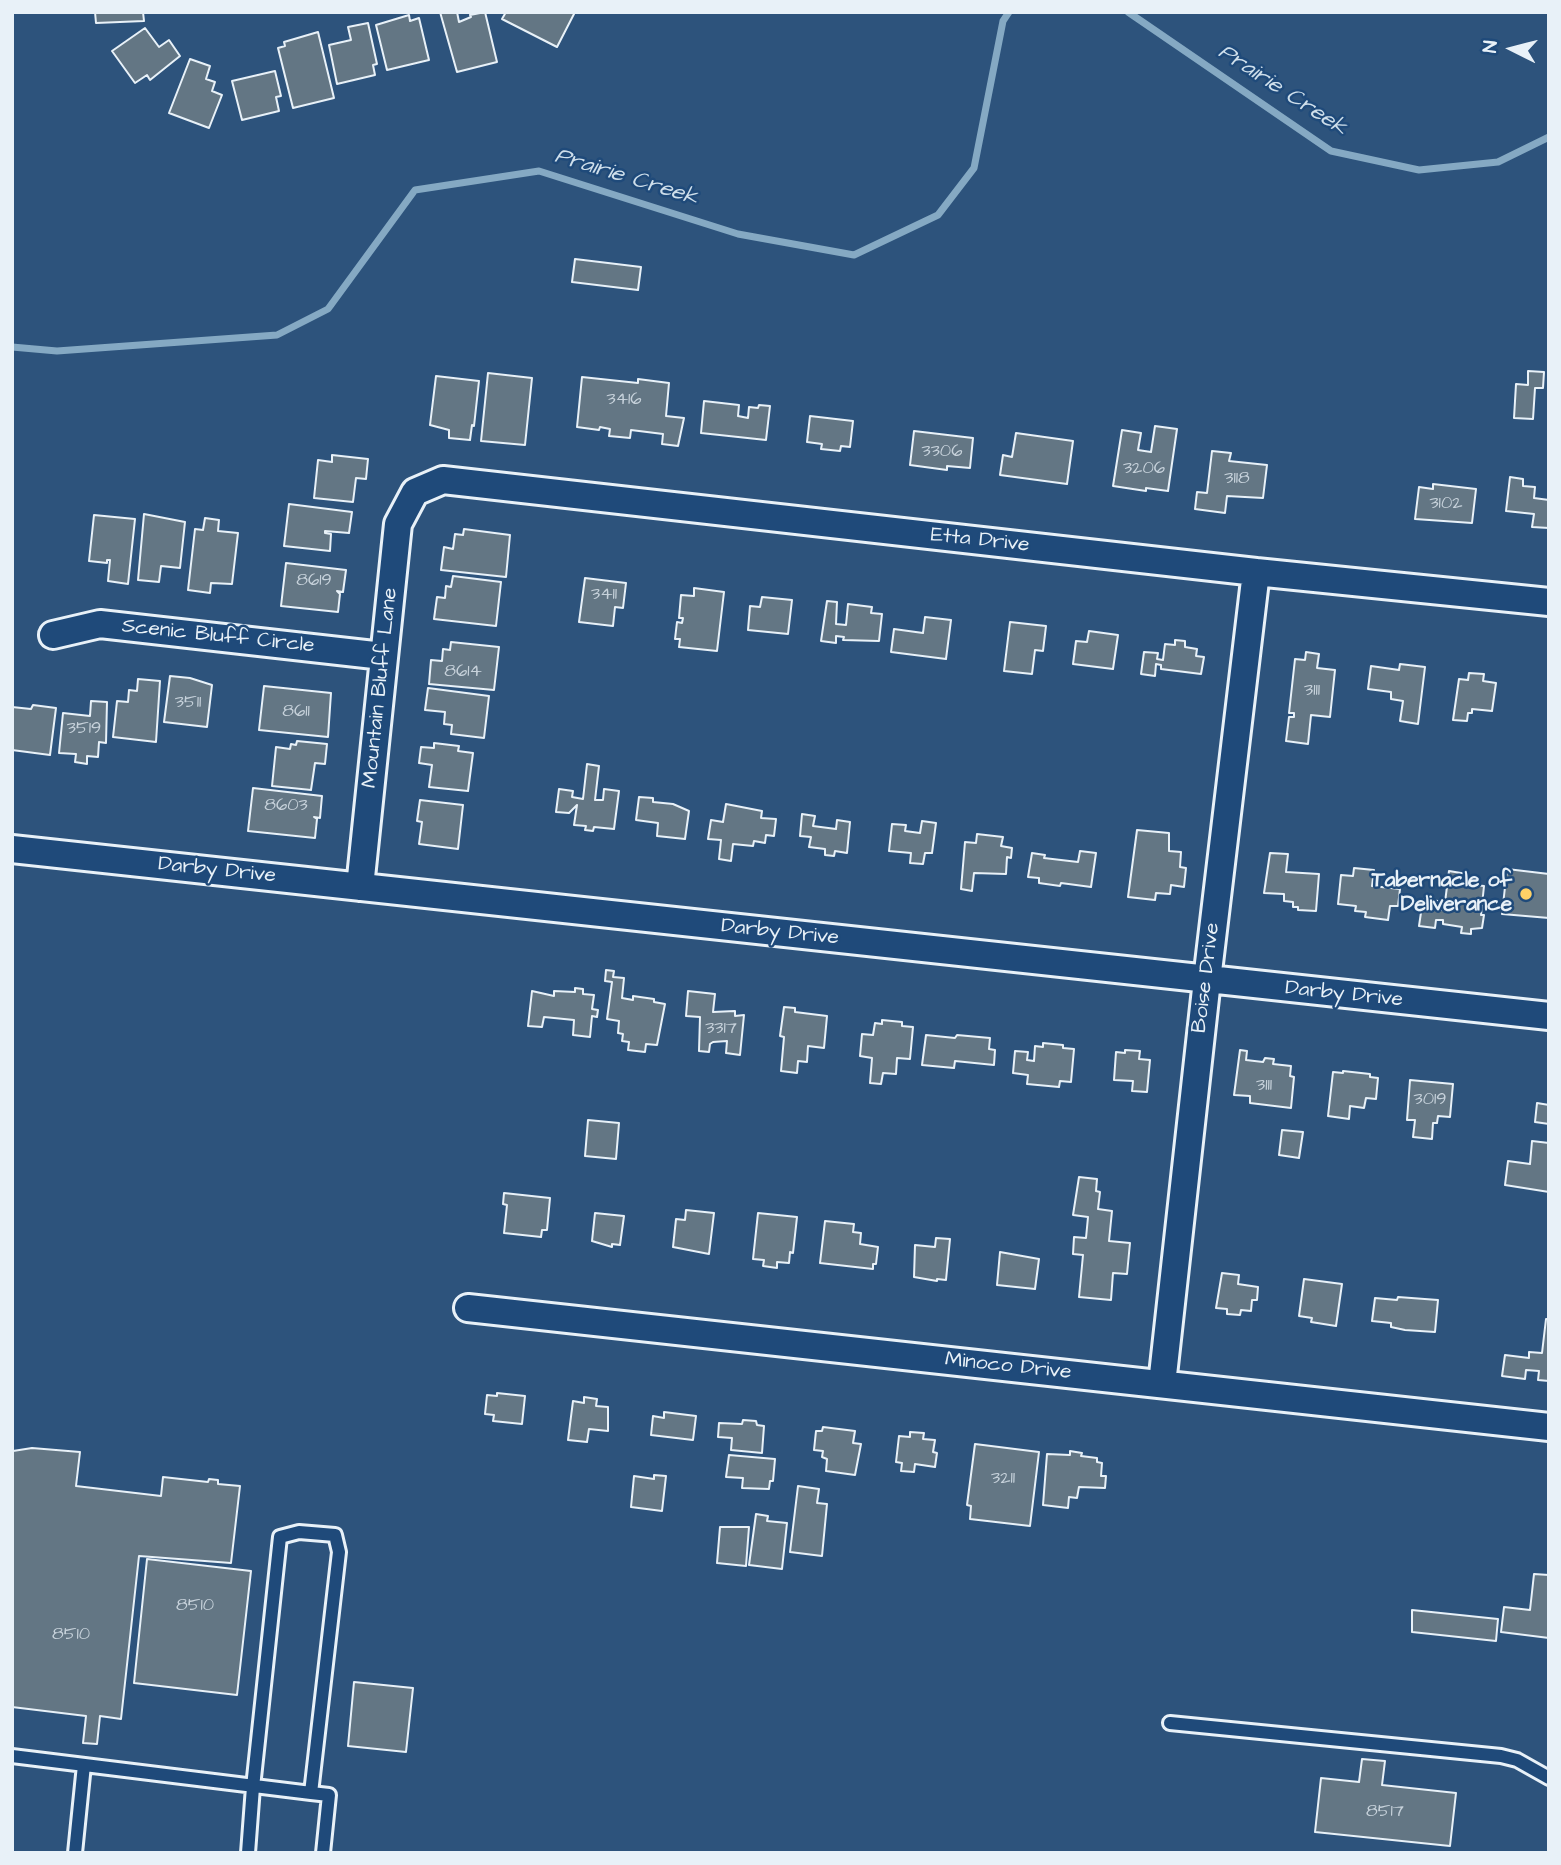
<!DOCTYPE html>
<style>
body{margin:0}
#map{position:relative;width:1561px;height:1865px;overflow:hidden;background:#2d537c;font-family:"Architects Daughter",sans-serif}
canvas{display:block}
.frame{position:absolute;inset:0;border:14px solid #e8f1f8;pointer-events:none}
.north{position:absolute;left:1477px;top:14px;width:70px;height:70px;-webkit-text-stroke:5px #1f4a7a;paint-order:stroke;rotate:276deg;font-size:19px;font-weight:700;line-height:28px;text-align:center;color:#e8f1f8}
.north::after{content:'';display:block;margin:auto;width:24px;height:32px;background:#e8f1f8;clip-path:polygon(50% 0,100% 100%,50% 72%,0 100%)}
</style>
<div id="map">
<canvas width="1561" height="1865"></canvas>
<div class="frame"></div>
<div class="north">N</div>
</div>
<script>
const ctx = document.querySelector('canvas').getContext('2d');
ctx.lineJoin = 'round';
function trace(path, color, width, dash) {
  ctx.strokeStyle = color;
  ctx.lineWidth = width;
  ctx.lineCap = dash ? 'butt' : 'round';
  ctx.setLineDash(dash || []);
  ctx.stroke(path);
}
function fill(path, color) {
  ctx.fillStyle = color;
  ctx.fill(path, 'evenodd');
}
function write(font, color, halo, rows, align = 'center') {
  ctx.font = font + ' "Architects Daughter",sans-serif';
  ctx.lineWidth = 5;
  ctx.setLineDash([]);
  ctx.textBaseline = 'middle';
  ctx.strokeStyle = halo;
  ctx.fillStyle = color;
  for (const [text, x, y, turn = 0] of rows) {
    ctx.save();
    ctx.translate(x, y);
    ctx.rotate((+turn || 0) * Math.PI / 180);
    ctx.textAlign = isNaN(turn) ? turn : align;
    if (halo) ctx.strokeText(text, 0, 0);
    ctx.fillText(text, 0, 0);
    ctx.restore();
  }
}
const stream = new Path2D(`
 M1128,12L1331,151L1419,170L1498,162L1549,137
 M12,347L57,351L277,335L328,309L415,190L539,171L738,234L854,255L938,215L974,168L1003,21L1009,12`);
const building = new Path2D(`
 M95,12H143L144,21L96,23Z
 M440,12H457L459,22L471,17L470,15L485,12L497,62L457,72Z
 M506,12H575L557,47L502,19Z
 M409,15L410,21L419,18L429,60L387,70L376,25Z
 M368,23L377,64L373,65L375,75L337,84L329,45L351,40L348,27Z
 M145,28L159,47L169,40L180,56L150,80L147,75L135,83L112,51Z
 M318,32L334,98L293,108L278,48L285,46L284,42Z
 M190,59L210,66L206,79L215,82L212,91L222,95L209,128L169,113Z
 M275,71L281,96L276,97L279,111L242,120L232,81Z
 M575,259L641,267L638,290L572,282Z
 M1528,371L1544,372L1543,388H1535L1533,419L1514,418L1516,384L1528,385Z
 M488,373L532,378L525,445L481,441Z
 M436,376L479,381L474,426L472,425L470,440L449,438V430L430,425Z
 M582,377L638,383V379L669,383L666,416L684,418L678,446L662,444L663,434L631,430L630,438L609,436L610,429L600,427L599,430L577,427Z
 M704,401L739,405L738,416L748,418L749,407L758,408L759,405L770,406L766,440L701,433Z
 M810,416L853,421L850,447L841,446L840,451L821,449L822,444L807,442Z
 M1155,426L1177,429L1168,491L1146,488V491L1113,486L1122,430L1141,433L1138,450L1151,452Z
 M914,431L973,438L970,468L947,466V470L910,465Z
 M1016,433L1073,441L1067,484L1000,475L1003,455L1012,457Z
 M1212,451L1231,453L1229,461L1267,465L1263,498L1227,496L1225,513L1195,509L1197,492L1207,493Z
 M332,455L368,459L366,479L356,478L353,502L314,498L318,460L332,462Z
 M1510,477L1523,479V486L1535,487L1534,498L1549,500V528L1532,527L1534,514L1506,511Z
 M1433,484L1476,489L1472,523L1415,519L1419,487L1433,489Z
 M289,504L352,512L349,533L325,531V533L331,534L330,551L284,546Z
 M144,514L185,522L180,568L161,566L159,582L138,580Z
 M94,515L135,519L128,584L108,581L110,560H107V563L89,561Z
 M205,518L219,520L218,531L238,533L232,584L211,583L210,593L188,590L195,529L203,530Z
 M464,529L510,535L506,577L441,570L444,547L453,549L455,534L463,535Z
 M286,563L346,570L343,592L337,591L340,594L338,612L281,606Z
 M453,576L501,582L496,626L434,619L437,597L445,598L446,586L451,587Z
 M585,578L626,583L623,608L615,607L613,626L579,622Z
 M694,588L724,592L717,651L679,647L680,639H675L677,622L682,623L683,618H679L681,595L694,596Z
 M762,597L792,600L788,634L748,630L750,606L760,607Z
 M827,601L837,602L836,624L846,625L848,604L872,607L871,613L882,614L879,641L843,640L844,637L836,636V643L821,641Z
 M925,617L951,620L946,659L891,652L894,629L923,633Z
 M1010,622L1046,626L1043,651L1035,650L1032,674L1004,671Z
 M1089,631L1118,635L1113,669L1073,664L1076,641L1087,642Z
 M1175,640L1185,641V647L1197,649L1196,656L1204,657L1201,674L1161,669V665L1156,664L1155,676L1141,674L1144,652L1158,653L1157,659L1163,660L1165,644L1175,645Z
 M451,642L499,647L494,690L429,684L431,660L442,661L443,649L450,650Z
 M1306,652L1319,654L1317,668L1335,670L1330,717L1311,715L1308,744L1286,741L1289,717H1294V713H1289L1295,659L1305,660Z
 M1400,664L1425,667L1418,724L1400,721L1403,701L1391,699V692L1368,689L1371,666L1399,670Z
 M1469,673L1484,674L1483,681L1496,683L1492,711L1472,709V713H1468L1467,721L1453,720L1459,679L1468,680Z
 M170,676L190,678L212,685L207,727L164,722Z
 M138,679L160,681L156,742L113,737L117,701L128,702L129,690L137,691Z
 M264,686L331,693L328,737L259,730Z
 M428,688L489,696L484,738L451,734L452,725L444,724L445,712L425,710Z
 M91,701L107,702L106,743L99,742L98,757L87,756V764L75,762L76,754L59,753L63,713L90,716Z
 M33,705L56,708L50,755L12,750V707L31,709Z
 M297,741L327,744L325,764L315,763L311,790L272,786L276,747L290,749L291,744L296,745Z
 M434,743L459,746L458,751L473,753L468,791L429,787L432,765L419,763L421,747L434,748Z
 M587,764L599,766L595,800H603L604,789L619,791L614,829L594,827L593,831L585,830L586,826L574,825L577,805L569,813L556,812L559,789L573,791L572,797L583,799Z
 M253,788L322,796L320,818L314,817L317,819L315,838L248,831Z
 M639,797L653,798V802L673,804L689,811L685,839L657,836L658,823L636,820Z
 M420,800L463,805L458,849L419,844L422,822L417,821Z
 M726,804L762,811L761,818L776,819L774,836L766,835L765,843L754,841L753,846L733,844L731,861L719,859L721,840L708,839L711,820L723,822Z
 M802,814L815,816L813,826L836,829L837,820L850,822L847,853L835,851L834,856L825,855V849L809,847L811,837L800,836Z
 M922,821L936,823L932,853H925L923,864L910,863L911,853L889,851L892,824L906,825L905,831L920,833Z
 M1137,830L1169,833V851L1181,852L1180,867L1186,868L1184,887L1171,885L1170,894L1156,893L1155,900L1128,897Z
 M977,834L1003,837L1001,846L1012,848L1011,858L1007,857L1006,874L974,873L972,891L961,889L965,842L976,843Z
 M1080,851L1096,853L1091,887L1061,883L1060,886L1039,883V878L1028,877L1032,853L1045,855L1044,858L1078,862Z
 M1270,853L1288,854L1286,872L1319,874L1316,911L1298,910V907H1293V902L1284,901V894L1264,893Z
 M1354,868L1374,870L1372,886L1400,889L1398,906H1390L1388,920L1365,917L1366,912L1355,911L1356,906L1338,904L1341,875L1353,876Z
 M1507,869L1549,874V918L1502,914Z
 M1449,871L1467,874L1466,884L1484,886L1481,915H1484L1482,928L1471,929V934L1461,933L1462,927L1443,924V920H1436L1435,928L1419,926L1423,899L1438,901V910H1444Z
 M606,970L614,971L613,977L624,978L622,998L633,1000V996L654,999V1002L665,1004L657,1045L646,1044L645,1052L628,1050L629,1042L622,1041L623,1034L618,1033L619,1021L607,1019L612,982L605,981Z
 M575,988L583,989V994L594,995L592,1009L598,1010L597,1017L592,1016L590,1037L573,1035L574,1020L544,1017L542,1027L528,1026L532,991L554,996V991L575,992Z
 M688,991L715,994L713,1012L735,1011V1016L744,1015L740,1055L726,1053L727,1041L713,1042L710,1044L709,1052L699,1051L700,1017L686,1016Z
 M784,1007L795,1008V1012L827,1016L824,1048L808,1046L807,1062L798,1061L797,1073L781,1071L784,1037L780,1036Z
 M882,1020L902,1022V1026L913,1027L910,1059L897,1058L896,1074L883,1073L881,1084L870,1083L872,1058L860,1056L862,1034L873,1035L875,1023L882,1024Z
 M926,1035L955,1038L957,1035L990,1038L989,1049L995,1050L994,1065L955,1061L954,1068L922,1065Z
 M1043,1043L1063,1045V1048L1074,1049L1071,1082L1060,1081L1059,1087L1027,1084L1028,1075L1013,1073L1015,1051L1028,1052L1027,1060L1034,1061L1035,1046L1043,1047Z
 M1125,1050L1140,1051L1139,1059L1150,1060L1147,1092L1132,1091L1133,1081L1114,1080L1116,1052L1125,1053Z
 M1240,1050L1247,1051L1246,1060L1263,1062L1265,1058L1274,1059L1273,1064L1291,1066L1290,1076L1294,1077L1291,1108L1250,1103V1096L1234,1095Z
 M1343,1071L1370,1074V1077L1378,1078L1376,1099L1366,1098L1364,1108L1350,1106L1349,1119L1328,1116L1333,1072L1343,1073Z
 M1410,1080L1453,1084L1450,1117L1438,1116L1437,1123H1433L1432,1139L1413,1137L1415,1120H1407Z
 M1537,1103L1549,1105V1124L1535,1122Z
 M588,1120L619,1123L616,1159L585,1156Z
 M1282,1130L1303,1132L1299,1158L1279,1155Z
 M1532,1141L1549,1143V1192L1505,1185L1508,1161L1530,1164Z
 M1079,1177L1097,1179L1096,1191L1100,1192L1098,1209L1112,1211L1109,1241L1130,1243L1127,1274L1113,1273L1111,1300L1079,1297L1083,1255L1073,1254L1074,1237L1086,1238L1088,1217L1073,1215Z
 M504,1193L550,1198L547,1230H542L541,1237L504,1233L507,1205L503,1204Z
 M686,1210L714,1213L709,1254L673,1247L676,1219L685,1220Z
 M595,1213L624,1216L620,1245L612,1244V1247L592,1241Z
 M758,1213L797,1217L793,1253L790,1252L789,1263L777,1262V1268L763,1266L764,1260L753,1259Z
 M825,1221L854,1224L853,1232L861,1233L860,1244L878,1247L876,1264H873V1269L820,1263Z
 M936,1238L950,1239L946,1280L937,1279V1281L914,1277L915,1245L935,1247Z
 M1000,1252L1039,1259L1035,1289L997,1285Z
 M1222,1273L1239,1275L1238,1284L1258,1287L1257,1300H1252L1251,1311L1241,1310L1240,1315L1227,1314V1309L1216,1308Z
 M1304,1279L1342,1284L1336,1326L1311,1322L1312,1318L1299,1316Z
 M1398,1297L1438,1300L1435,1332L1405,1330L1391,1327V1323L1372,1321L1375,1298L1397,1300Z
 M1546,1319H1549V1381L1538,1380L1539,1371L1526,1370L1525,1379L1502,1376L1505,1355L1529,1358V1352L1542,1353Z
 M497,1393L525,1396L522,1424L493,1421L494,1415L485,1414L487,1395L497,1396Z
 M584,1397L597,1399L596,1406L608,1407V1431L589,1429L587,1442L568,1440L573,1401L584,1403Z
 M664,1412L696,1416L693,1440L651,1435L653,1416L664,1418Z
 M743,1420L756,1421L757,1425L764,1426L762,1453L731,1450L732,1438L718,1437L719,1423L742,1424Z
 M823,1427L855,1431L853,1443L861,1444L855,1475L826,1471L827,1459L822,1457L823,1451L814,1450L816,1431H822Z
 M910,1432L924,1433L923,1439L935,1440L933,1452L937,1453L935,1467L915,1464L914,1472L901,1471L902,1463L896,1462L899,1436L910,1437Z
 M975,1444L1039,1452L1030,1526L970,1519L971,1506L967,1505Z
 M32,1448L80,1452L76,1486L161,1496L163,1477L208,1482L209,1479L218,1480V1484L240,1486L231,1563L139,1556L121,1719L100,1716L97,1744L83,1743L86,1716L12,1707V1460L13,1451Z
 M1070,1451L1082,1453L1081,1456L1097,1458V1462L1102,1463L1101,1476H1106L1105,1488L1079,1487L1077,1498L1069,1497L1068,1508L1043,1505L1047,1454L1070,1455Z
 M729,1455L775,1459L773,1481H770L769,1489L742,1488L743,1478L726,1477Z
 M654,1475L666,1476L662,1511L631,1507L634,1476L654,1479Z
 M798,1486L819,1489L817,1503L827,1504L822,1556L790,1552Z
 M756,1514L768,1516L767,1521L787,1523L782,1569L749,1565Z
 M720,1527H749L746,1566L717,1563Z
 M147,1559L251,1571L237,1695L134,1683Z
 M1534,1574L1549,1575V1638L1501,1632L1504,1607L1530,1610Z
 M1412,1610L1498,1619L1496,1641L1412,1632Z
 M354,1682L413,1688L406,1752L348,1746Z
 M1362,1759L1385,1761L1382,1785L1456,1793L1450,1846L1315,1832L1321,1778L1359,1782Z`);
const service = new Path2D(`
 M1170,1723L1501,1756L1517,1760L1549,1778
 M12,1756L311,1793L339,1552L335,1535L299,1532L280,1537L253,1787L248,1853
 M311,1793L329,1795L323,1853
 M75,1853L84,1765`);
const minor = new Path2D(`
 M53,635L100,624L383,656
 M12,849L1549,1016
 M360,887L398,524L415,492L443,480L1256,572L1549,602
 M468,1308L1549,1427
 M1162,1384L1207,980L1256,572`);
const markers = [
 [1526,894,7,"#ffd166"]
];
const numberNames = [
 ["3416",624,400],
 ["3306",942,452],
 ["3206",1144,469],
 ["3118",1237,479],
 ["3102",1446,504],
 ["8619",314,581],
 ["3411",604,595],
 ["8614",463,672],
 ["3111",1312,691],
 ["3511",188,703],
 ["8611",296,712],
 ["3519",84,729],
 ["8603",286,806],
 ["3317",721,1029],
 ["3111",1264,1086],
 ["3019",1430,1100],
 ["3211",1003,1479],
 ["8510",195,1606],
 ["8510",71,1635],
 ["8517",1385,1812]
];
const streetNames = [
 ["Etta Drive",980,541,6],
 ["Scenic Bluff Circle",218,637,6],
 ["Mountain Bluff Lane",381,688,-84],
 ["Darby Drive",217,871,6],
 ["Darby Drive",780,933,6],
 ["Boise Drive",1207,978,-83],
 ["Darby Drive",1344,995,6],
 ["Minoco Drive",1008,1367,6]
];
const poiNames = [
 ["Tabernacle of",1512,882],
 ["Deliverance",1512,906]
];
const waterNames = [
 ["Prairie Creek",1282,91,33],
 ["Prairie Creek",626,178,17]
];
trace(stream, '#85a9c3', 7);
fill(building, '#637684');
trace(building, '#e8f1f8', 2);
trace(service, '#e8f1f8', 18);
trace(minor, '#e8f1f8', 32);
trace(service, '#1f4a7a', 12);
trace(minor, '#1f4a7a', 26);
for (const [x, y, r, color] of markers) {
  const dot = new Path2D();
  dot.arc(x, y, r, 0, 2 * Math.PI);
  ctx.fillStyle = color;
  ctx.fill(dot);
  trace(dot, '#1f4a7a', 2.5);
}
write('18px', '#c7d2db', null, numberNames);
write('21px', '#e8f1f8', '#1f4a7a', streetNames);
write('bold 21px', '#e8f1f8', '#1f4a7a', poiNames, 'right');
write('italic 23px', '#cfdfeb', '#1f4a7a', waterNames);
</script>
